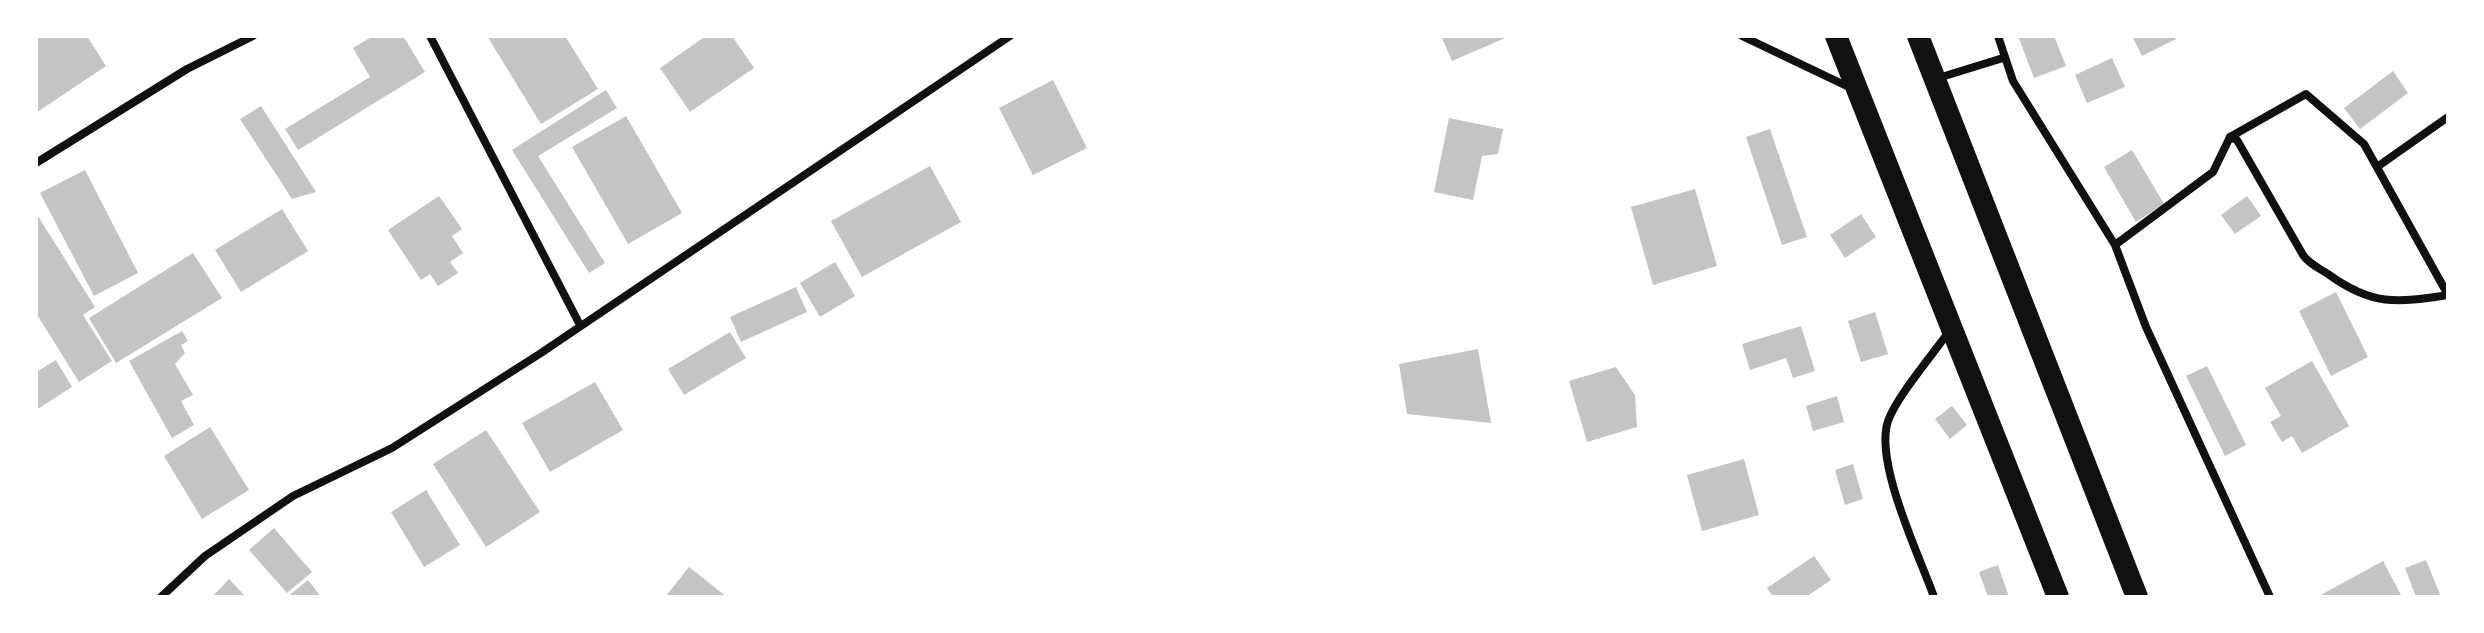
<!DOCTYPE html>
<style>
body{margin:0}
#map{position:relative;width:2484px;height:633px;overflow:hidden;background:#fff;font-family:"Roboto Condensed",sans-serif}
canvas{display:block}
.frame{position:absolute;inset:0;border:38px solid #fff;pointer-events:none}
</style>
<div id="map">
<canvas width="2484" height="633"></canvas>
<div class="frame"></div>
</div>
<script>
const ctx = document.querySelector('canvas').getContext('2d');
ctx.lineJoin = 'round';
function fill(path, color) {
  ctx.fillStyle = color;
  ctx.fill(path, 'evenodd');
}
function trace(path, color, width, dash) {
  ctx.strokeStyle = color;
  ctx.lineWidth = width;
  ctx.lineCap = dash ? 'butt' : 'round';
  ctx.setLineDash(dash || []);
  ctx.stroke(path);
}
const building = new Path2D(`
 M36,36H87L106,66L36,113Z
 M373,36H403L425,72L298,150L285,129L370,77L353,48Z
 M487,36H565L598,89L541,124Z
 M706,36H732L754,68L690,112L660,68Z
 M1441,36H1510L1452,61Z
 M2018,36H2054L2066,66L2034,78Z
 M2132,36H2175L2176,39L2142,56Z
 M2112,58L2125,87L2087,103L2075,75Z
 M2393,71L2408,93L2360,129L2344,108Z
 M1053,80L1087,148L1033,175L999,108Z
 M606,90L617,108L538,156L605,263L589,273L512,150Z
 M261,106L316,192L292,199L240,119Z
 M626,116L682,213L628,244L572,147Z
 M1449,118L1503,129L1498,154L1482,156L1473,200L1434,192Z
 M1770,129L1807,237L1782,245L1746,137Z
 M2132,150L2164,204L2136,222L2104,167Z
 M930,166L961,222L862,277L831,221Z
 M85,170L138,273L94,296L40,193Z
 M1695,189L1717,266L1653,285L1631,207Z
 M439,196L462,229L452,236L463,253L450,262L458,273L438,286L430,274L421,280L388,230Z
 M2247,196L2261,216L2235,234L2221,215Z
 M282,209L308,251L241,292L215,250Z
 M36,213L95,307L83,315L112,361L79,382L36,313Z
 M1861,214L1876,237L1845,258L1830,235Z
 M193,253L222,298L116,363L89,318Z
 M835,262L855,296L820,317L800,283Z
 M796,287L807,312L741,342L730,317Z
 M2336,292L2368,357L2331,376L2299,311Z
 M1875,312L1888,354L1861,362L1848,321Z
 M1801,326L1815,371L1793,378L1786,358L1750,370L1742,344Z
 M182,331L188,341L181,345L185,353L175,364L193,395L181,401L194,425L172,438L129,361Z
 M730,332L746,358L684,395L668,369Z
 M1478,349L1491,423L1407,414L1399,364Z
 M56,360L72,387L36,410V372Z
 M2312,361L2349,426L2302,453L2292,436L2282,442L2270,422L2281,416L2265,388Z
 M2207,366L2246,445L2225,456L2186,376Z
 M1616,367L1635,395L1637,427L1587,442L1569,381Z
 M595,382L623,430L550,472L522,423Z
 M1837,396L1844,422L1813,431L1806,406Z
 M1952,406L1967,425L1950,439L1935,419Z
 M210,427L249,490L202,519L164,456Z
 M486,430L540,512L486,547L433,464Z
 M1744,459L1759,515L1702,531L1687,475Z
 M1853,464L1863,499L1845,505L1835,470Z
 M426,490L460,545L424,567L391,512Z
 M274,528L312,572L287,593L249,550Z
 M1814,556L1831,580L1806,597H1773L1767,588Z
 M2426,560L2441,597H2416L2405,568Z
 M2383,561L2402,597H2317Z
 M1998,565L2009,597H1988L1979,572Z
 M689,567L727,597H665Z
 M229,579L246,597H212Z
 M308,580L321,597H287Z`);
const minor = new Path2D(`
 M430,36L580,325
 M1742,36L1853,89
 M1998,36L2013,81L2115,245L2146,327L2270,597
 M1935,79L2003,58
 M2230,137L2306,94L2364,144L2448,295
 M36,163L187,69L253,36
 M2377,167L2448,117
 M2115,245L2213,172L2230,137L2237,140L2303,255C2309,264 2319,268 2328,274C2372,306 2396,303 2448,295
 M161,597L205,556L293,496L392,448L541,353L1010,36
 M1934,597C1919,555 1874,462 1888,421C1897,396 1934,353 1950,330`);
const trunk = new Path2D(`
 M1836,36L2058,597
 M1918,36L2137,597`);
fill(building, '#c4c4c4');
trace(minor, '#111', 8);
trace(trunk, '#111', 22);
</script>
